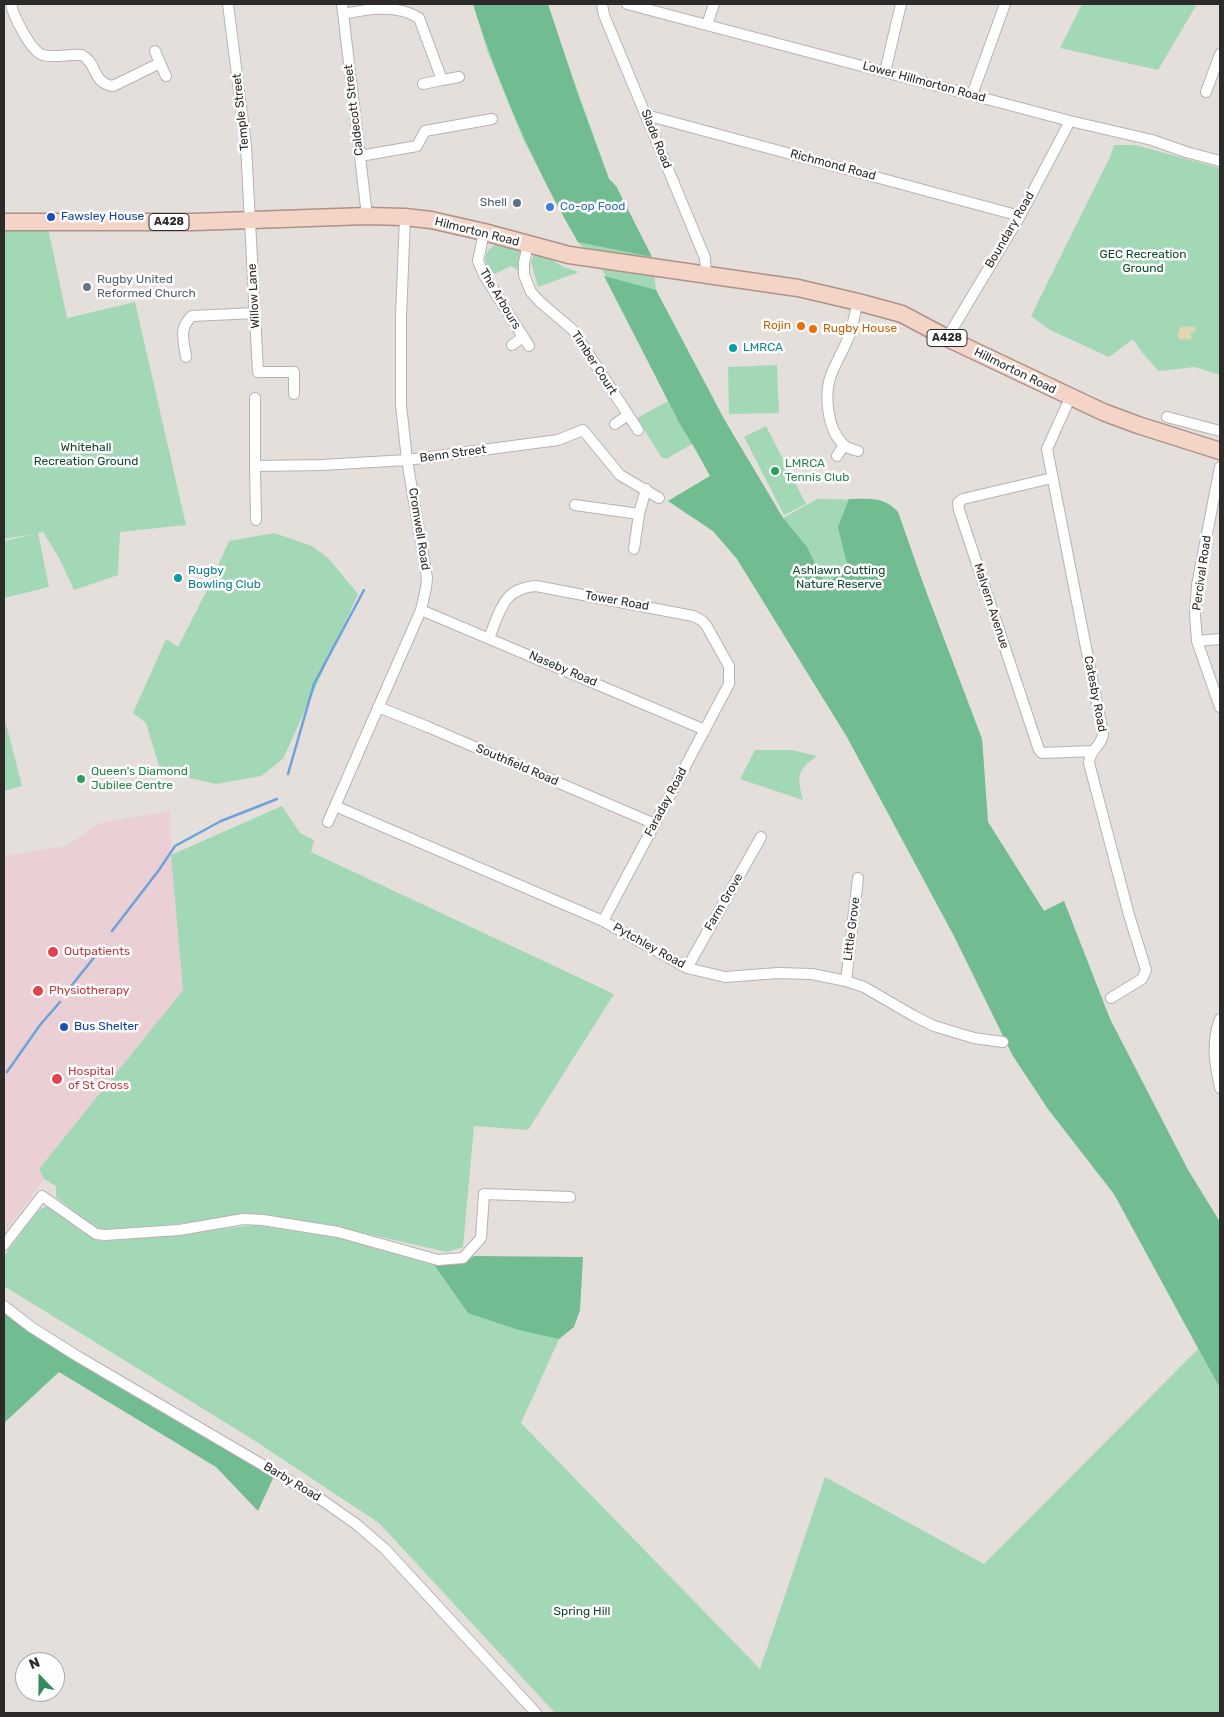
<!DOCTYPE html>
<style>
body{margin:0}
#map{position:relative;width:1224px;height:1717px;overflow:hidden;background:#e5dfdc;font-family:Rubik,sans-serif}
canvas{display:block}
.frame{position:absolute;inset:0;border:5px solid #2d2b2a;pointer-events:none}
.north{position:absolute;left:15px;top:1652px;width:50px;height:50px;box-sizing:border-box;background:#fff;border:1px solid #abaaaa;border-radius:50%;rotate:338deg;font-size:14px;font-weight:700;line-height:20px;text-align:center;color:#2d2b2a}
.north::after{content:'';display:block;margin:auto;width:18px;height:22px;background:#358a5d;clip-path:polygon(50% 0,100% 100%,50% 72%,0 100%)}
</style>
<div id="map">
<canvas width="1224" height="1717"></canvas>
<div class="frame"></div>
<div class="north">N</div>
</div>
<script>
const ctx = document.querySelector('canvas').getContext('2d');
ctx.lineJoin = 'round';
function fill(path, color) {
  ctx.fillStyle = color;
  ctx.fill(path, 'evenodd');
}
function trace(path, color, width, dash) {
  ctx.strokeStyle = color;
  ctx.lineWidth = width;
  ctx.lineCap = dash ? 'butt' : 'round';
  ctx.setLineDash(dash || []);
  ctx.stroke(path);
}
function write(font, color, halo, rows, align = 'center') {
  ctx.font = font + ' Rubik,sans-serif';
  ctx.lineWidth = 5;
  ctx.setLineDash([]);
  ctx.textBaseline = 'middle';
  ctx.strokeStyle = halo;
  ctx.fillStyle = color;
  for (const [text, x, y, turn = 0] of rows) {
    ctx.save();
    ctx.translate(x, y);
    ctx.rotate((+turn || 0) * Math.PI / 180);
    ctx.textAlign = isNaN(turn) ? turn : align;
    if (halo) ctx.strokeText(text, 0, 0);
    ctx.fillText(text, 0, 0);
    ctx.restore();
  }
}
const medical = new Path2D(`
 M170,811L171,855L183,990L39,1169L44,1179L4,1233V856L67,846L100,823Z`);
const green = new Path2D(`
 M473,4H547L609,179L616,186L652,257L656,290L724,419L783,518L817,499L880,500L890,504L898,512L924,586L982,739L988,822L1044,911L1064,901L1110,1019L1188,1170L1220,1222V1713H1081L1079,1711L1077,1713H555L379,1523L252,1439L4,1286V1256L35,1214L42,1208L48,1206L78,1229L99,1241L120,1240L255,1225L342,1238L405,1255L434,1265L468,1313L559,1339L521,1423L760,1669L825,1477L984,1564L1198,1349L1114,1194L1048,1109L1013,1056L954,936L847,737L737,559L713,531L668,501L710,476L692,444L666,459L661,457L637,418L668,401L599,263L578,242L523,139L488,53Z
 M1082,4H1197L1158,70L1060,48Z
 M1114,145H1135L1220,168V375L1195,367L1159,371L1144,355L1133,339L1109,357L1050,330L1031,316L1110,157Z
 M48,228L67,318L135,302L186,525L120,532L118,575L74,590L59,558L43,532L38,533L49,587L4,598V541L35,534L4,539V229Z
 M495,245L514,248L522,254L521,272L511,266L495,274H490C484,261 482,253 495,245Z
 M533,256L546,257L564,267L579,272L538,287L531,262Z
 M777,365L779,413L729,414L728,367Z
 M766,426L806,504L784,515L744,437Z
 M274,533L312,546L329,559L358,594L283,759L261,776L216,784L164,772L159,766L146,723L133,713L166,639L178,647L209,586L229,541Z
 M4,716L22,786L4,791Z
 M755,750H792L817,756C796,772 797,775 803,800L740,779Z
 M282,806L300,833L314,840L311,852L614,994L528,1130L474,1126L463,1247L447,1252L337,1227L255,1214L216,1220L147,1227L102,1230L88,1222L56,1197V1186L44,1179L39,1169L183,990L171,855Z`);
const forest = new Path2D(`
 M473,4H548L578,95L609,179L616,186L652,257L578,242C533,165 500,88 473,4Z
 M604,276L656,290L724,419L783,518L807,547L826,586L847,564L838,527L849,499C870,499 882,496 898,512L924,586L982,739L988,822L1044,911L1064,901L1110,1019L1188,1170L1220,1222V1388L1114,1194L1048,1109L1013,1056L954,936L847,737L737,559L713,531L668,501L710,476L696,450L681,426Z
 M474,1256L583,1257L580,1310L574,1327L559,1339L519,1330L468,1313L434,1265L460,1264Z
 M4,1312L69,1356L275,1474L258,1511L216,1467L59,1372L4,1423Z`);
const sand = new Path2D(`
 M1183,326L1187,327L1194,326L1196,329L1190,335L1192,337L1189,340L1185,338L1181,340L1177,336L1180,328Z`);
const stream = new Path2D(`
 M288,774L314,684L364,590
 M112,931L159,870L175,846L221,821L277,799
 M68,990L96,955L99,947
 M7,1072L40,1025L60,1002`);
const minor = new Path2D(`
 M11,4C13,15 31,52 43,55C51,58 71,54 82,55C98,64 92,83 113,86L160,63L155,51
 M228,4L246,146L258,372H294V394
 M342,4L367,216
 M602,4L604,15L705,258L706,275
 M627,4L1070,121L1152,140L1186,152L1220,161
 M343,14C368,9 396,4 419,18L442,80L459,77
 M707,25L714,4
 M160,63L166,76
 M885,72L901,4
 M423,84L442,80
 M1206,92L1220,54
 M972,95L1005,4
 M646,115L1020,216
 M360,156L417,146L425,131L492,119
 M484,232L478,261L484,275L529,346
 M528,245L524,262V275L531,292L540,302L573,330L638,430
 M858,302C855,313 853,325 849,336C844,349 836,362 831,375C824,395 827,430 844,445C847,448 854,450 858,451
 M947,338L1020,216L1070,121
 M512,345L523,337
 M186,357C184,340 178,329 192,316L255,313
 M255,398V466L322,465L407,460L558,440L583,430L620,475L659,498
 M1070,398L1047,449L1103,734C1102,746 1089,750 1089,763L1129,915L1146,970L1142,979L1111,998
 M1167,417L1220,431
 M615,424L628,415
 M837,456L844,445
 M255,466L256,520
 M1220,467L1197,585L1195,615L1197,641L1220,707
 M1052,478L963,499L958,503L959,510L1039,750L1042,753L1092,751
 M575,505L639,514
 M634,549L639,514L646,489
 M421,610L705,730
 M489,638C500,611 503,588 536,586L693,616L701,620L706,625L729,666V684L603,921
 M1197,641L1220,639
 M378,707L428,727L655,824
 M335,806L603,921L687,968L725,977L778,973L812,974L846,981L864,987L914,1016L934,1026L974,1038L1003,1042
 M328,822L421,610L426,588L427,578L407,460L401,405V317L405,217
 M687,968L761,837
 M846,981L858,878
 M1220,1019C1211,1043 1215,1064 1220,1088
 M4,1245L42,1196L96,1234L105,1235L179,1230L243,1219L263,1220L338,1232L438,1260L463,1258L481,1238L484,1194L570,1197
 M4,1306L31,1327L77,1356L319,1498L356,1524L385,1549L536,1713`);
const trunk = new Path2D(`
 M4,222H194L367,216L405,217L431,220L484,232L569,255L798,288L858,302L902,314L947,338L1103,412L1138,425L1220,451`);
const markers = [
 [517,203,5,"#5c6f8a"],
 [550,207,5,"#3f7fe0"],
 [51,217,5,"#1a4fb4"],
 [87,287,5,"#6b7280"],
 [801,326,5,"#e8710a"],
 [813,329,5,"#e8710a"],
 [733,348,5,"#0f9aa8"],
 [775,471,5,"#2e9e5b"],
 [178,578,5,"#0f9aa8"],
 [81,779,5,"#2e9e5b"],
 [53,952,6,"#e0444e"],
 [38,991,6,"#e0444e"],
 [64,1027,5,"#1a4fb4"],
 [57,1079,6,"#e0444e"]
];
const shields = [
 [169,222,40],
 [947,338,40]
];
const shieldNames = [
 ["A428",169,222],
 ["A428",947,338]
];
const streetNames = [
 ["Lower Hillmorton Road",924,82,15],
 ["Caldecott Street",354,110,-97],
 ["Temple Street",241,112,-96],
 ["Slade Road",656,139,68],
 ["Richmond Road",833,165,15],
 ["Boundary Road",1010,230,-60],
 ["Hilmorton Road",477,232,14],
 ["Willow Lane",254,296,-93],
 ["The Arbours",500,299,59],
 ["Timber Court",594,363,57],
 ["Hillmorton Road",1015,371,26],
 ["Benn Street",453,454,-8],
 ["Cromwell Road",419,529,81],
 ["Percival Road",1202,573,-82],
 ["Tower Road",617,601,10],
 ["Malvern Avenue",991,606,72],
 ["Naseby Road",563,669,23],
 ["Catesby Road",1095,694,79],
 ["Southfield Road",517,765,23],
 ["Faraday Road",666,802,-62],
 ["Farm Grove",724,902,-60],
 ["Little Grove",852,929,-83],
 ["Pytchley Road",649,946,29],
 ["Barby Road",292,1482,31]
];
const serviceNames = [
 ["Shell",507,203]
];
const shopNames = [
 ["Co-op Food",560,207]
];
const transitNames = [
 ["Fawsley House",61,217],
 ["Bus Shelter",74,1027]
];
const parkNames = [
 ["GEC Recreation",1143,255],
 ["Ground",1143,269],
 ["Whitehall",86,448],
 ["Recreation Ground",86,462],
 ["Ashlawn Cutting",839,571],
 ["Nature Reserve",839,585],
 ["Spring Hill",582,1612]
];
const worshipNames = [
 ["Rugby United",97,280],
 ["Reformed Church",97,294]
];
const foodNames = [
 ["Rojin",791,326],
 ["Rugby House",823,329,"left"]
];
const cultureNames = [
 ["LMRCA",743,348],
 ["Rugby",188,571],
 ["Bowling Club",188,585]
];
const leisureNames = [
 ["LMRCA",785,464],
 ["Tennis Club",785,478],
 ["Queen's Diamond",91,772],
 ["Jubilee Centre",91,786]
];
const healthNames = [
 ["Outpatients",64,952],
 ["Physiotherapy",49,991],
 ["Hospital",68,1072],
 ["of St Cross",68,1086]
];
fill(medical, '#eacfd4');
fill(green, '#a2d8b6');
fill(forest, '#71bc90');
fill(sand, '#e1d7b2');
trace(stream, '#6da3da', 2.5);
trace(minor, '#b8b2b0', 12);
trace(trunk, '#ad9287', 19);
trace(minor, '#fff', 10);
trace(trunk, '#f4d4c7', 16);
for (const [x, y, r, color] of markers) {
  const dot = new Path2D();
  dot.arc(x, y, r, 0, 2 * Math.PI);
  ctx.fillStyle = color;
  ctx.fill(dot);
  trace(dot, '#fff', 2);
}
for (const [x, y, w] of shields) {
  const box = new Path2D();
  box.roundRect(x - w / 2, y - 8.5, w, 17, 4);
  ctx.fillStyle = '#fff';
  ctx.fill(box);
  trace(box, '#2d2b2a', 1);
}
write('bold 11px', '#2d2b2a', null, shieldNames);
write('12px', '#2d2b2a', '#fff', streetNames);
write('12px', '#4e5e75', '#fff', serviceNames, 'right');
write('12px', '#366cbe', '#fff', shopNames, 'left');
write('12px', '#164399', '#fff', transitNames, 'left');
write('12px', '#104b2d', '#fff', parkNames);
write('12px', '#5b616d', '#fff', worshipNames, 'left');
write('12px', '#c56008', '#fff', foodNames, 'right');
write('12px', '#0d838f', '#fff', cultureNames, 'left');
write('12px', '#27864d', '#fff', leisureNames, 'left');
write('12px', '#be3a42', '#fff', healthNames, 'left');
</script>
